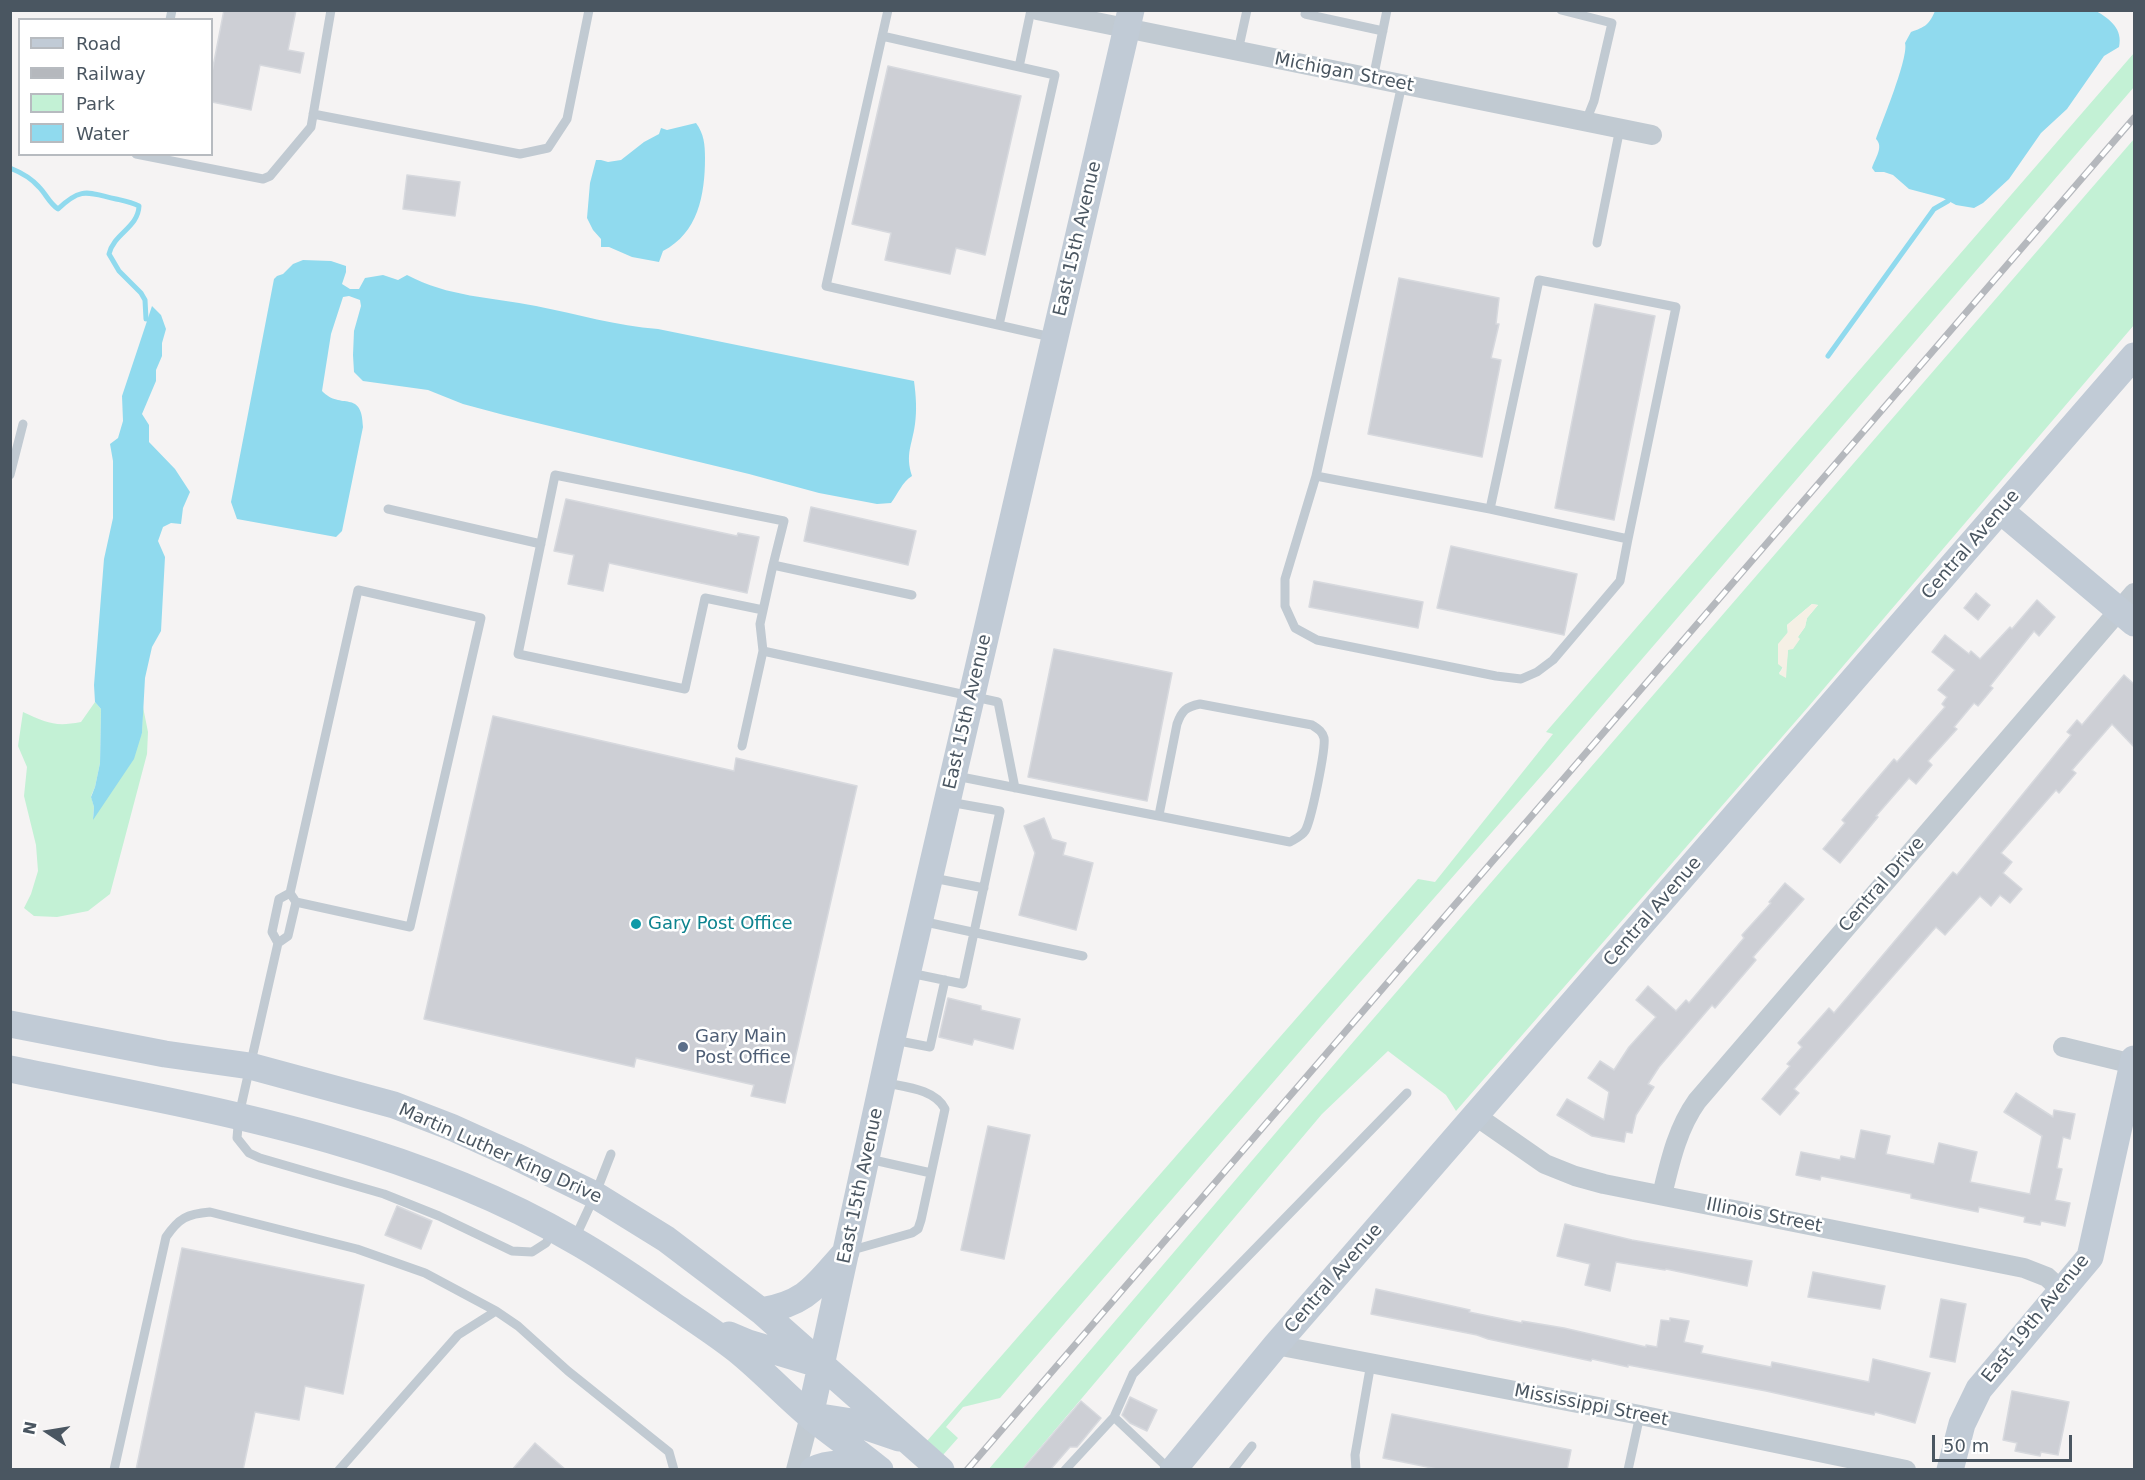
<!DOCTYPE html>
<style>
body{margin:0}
#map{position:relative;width:2145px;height:1480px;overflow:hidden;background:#f5f3f3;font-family:"DejaVu Sans",sans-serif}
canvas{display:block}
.frame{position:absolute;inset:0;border:12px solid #4a5661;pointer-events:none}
.legend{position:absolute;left:18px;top:18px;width:195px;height:138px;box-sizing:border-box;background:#fff;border:2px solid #b7bbc0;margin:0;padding:8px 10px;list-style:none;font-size:18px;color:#4a5661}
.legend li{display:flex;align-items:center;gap:12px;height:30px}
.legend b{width:30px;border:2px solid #b7bbc0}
.north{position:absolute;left:18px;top:1402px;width:60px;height:60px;-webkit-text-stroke:4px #fff;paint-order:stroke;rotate:282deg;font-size:16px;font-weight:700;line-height:24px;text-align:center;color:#4a5661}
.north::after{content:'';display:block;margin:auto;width:21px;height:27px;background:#4a5661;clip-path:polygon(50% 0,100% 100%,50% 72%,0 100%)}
.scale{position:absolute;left:1932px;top:1435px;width:140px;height:27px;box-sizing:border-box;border:3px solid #4a5661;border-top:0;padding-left:8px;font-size:18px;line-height:21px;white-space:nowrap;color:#4a5661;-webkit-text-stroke:4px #fff;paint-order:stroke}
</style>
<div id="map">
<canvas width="2145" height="1480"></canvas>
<div class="frame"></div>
<ul class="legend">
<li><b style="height:8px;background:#c1cbd6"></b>Road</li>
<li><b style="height:8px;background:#b5b8bd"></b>Railway</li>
<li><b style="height:16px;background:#c3f1d5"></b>Park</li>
<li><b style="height:16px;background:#90daee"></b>Water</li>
</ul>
<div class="north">N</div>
<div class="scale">50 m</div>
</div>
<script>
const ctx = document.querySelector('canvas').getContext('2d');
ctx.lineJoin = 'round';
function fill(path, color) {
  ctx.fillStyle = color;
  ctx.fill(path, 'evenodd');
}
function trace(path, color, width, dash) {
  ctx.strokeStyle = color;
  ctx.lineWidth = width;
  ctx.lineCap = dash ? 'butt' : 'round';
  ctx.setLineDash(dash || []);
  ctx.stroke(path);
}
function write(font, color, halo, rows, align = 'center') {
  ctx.font = font + ' "DejaVu Sans",sans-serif';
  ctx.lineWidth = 5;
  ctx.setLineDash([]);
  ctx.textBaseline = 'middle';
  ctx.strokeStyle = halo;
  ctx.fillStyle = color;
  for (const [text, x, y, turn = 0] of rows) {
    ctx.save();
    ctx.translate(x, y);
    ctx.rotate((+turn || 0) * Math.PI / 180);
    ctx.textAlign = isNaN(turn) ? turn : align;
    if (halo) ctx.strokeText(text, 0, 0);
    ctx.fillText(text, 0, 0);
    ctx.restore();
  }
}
const green = new Path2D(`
 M2134,53V87L1550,766L1327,1020L1000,1398L963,1407L946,1427L958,1438L943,1455L927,1441L1418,879L1435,882L1553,734L1546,732Z
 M2134,139V325L1809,706L1456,1111L1446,1095L1388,1051L1322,1114L1022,1469L988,1470L1354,1041ZM1812,604L1818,605L1807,618L1805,627L1788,650L1785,677L1779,673C1788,663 1789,638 1787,625Z
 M95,702L101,709L100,763L95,787L91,796L94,807L93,818L142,733L143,707L148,732L147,754L110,894L88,911L57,917L34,916L24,908L31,894L38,871L36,845L24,796L27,767L18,746L23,712C47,723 55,727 81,722Z`);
const sand = new Path2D(`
 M1812,604L1818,605L1807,618L1805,627L1798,637L1800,639L1793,649L1788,650L1786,678L1779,674L1783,668L1778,664V644L1788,632L1787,625Z`);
const water = new Path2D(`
 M1935,11H2096C2110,19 2123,29 2119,47L2104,56L2067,109L2041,133L2009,179L1983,203L1974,208L1956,205L1943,198L1909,189L1893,175L1884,172H1875L1872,168C1875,158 1884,147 1876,139C1882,122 1909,57 1905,43L1911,32C1925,27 1929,25 1935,11Z
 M696,123C704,134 705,144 705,158C705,195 698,233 663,251L659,262L632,257L609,247H601V239L593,230L587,218L590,183L596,160H601L608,162L621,160L644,142L659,134L661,128L667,130Z
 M303,260L331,261L346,266V272L342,284L350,289H359L365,278L383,275L398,280L407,275C448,297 491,297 536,306C577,314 617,326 658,329L914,381C916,396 917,410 915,424C912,446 905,454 912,476C902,482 898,494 891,503L877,504L819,493L749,474L504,415L463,404L428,390L363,381L354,372L353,355L354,331L361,306L360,300L349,296L343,297L331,334L322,391C341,411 362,388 363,427L342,531L336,537L237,519L231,502L274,279L277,276L283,274L293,264Z
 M152,306L161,315L166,329L162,343V356L156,370V381L142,414L149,425V442L175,469L190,492L183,508L181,524L171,523L163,527L158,541L165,557L161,631L152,647L145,678L142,733L134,759L93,820L94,807L91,797L95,787L100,763L101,709L95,702L94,685L104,559L113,518V461L110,444L118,438L123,421L122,396Z`);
const stream = new Path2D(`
 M10,168C20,172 32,179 39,187C46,194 49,203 58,209C82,186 88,193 116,199C125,201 131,202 139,206C138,228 114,233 109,254L119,271L141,293L145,300L146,319
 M1828,356L1934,209L1948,201`);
const building = new Path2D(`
 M224,10H296L288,50L304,53L300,73L260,65L251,110L212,102V72Z
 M888,66L1021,96L985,255L956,248L950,274L885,260L891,233L852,224Z
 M407,175L460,182L455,216L403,209Z
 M1399,278L1499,298L1496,324H1499L1491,358L1501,360L1482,457L1368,434Z
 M1595,304L1655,316L1614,520L1555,508Z
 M566,499L737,536L738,533L759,537L747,593L609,563L603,591L568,584L574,555L554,551Z
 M811,507L916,531L908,565L804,541Z
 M1451,546L1577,574L1564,635L1437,608Z
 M1314,581L1423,602L1418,628L1309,607Z
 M1976,593L1990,605L1978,620L1964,608Z
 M2037,600L2055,617L2039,636L2034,631L1990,686L1993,688L1978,706L1974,703L1954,727L1957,729L1928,761L1932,765L1916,784L1909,778L1876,816L1878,817L1840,863L1823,849L1845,823L1842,820L1894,759L1897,762L1945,707L1942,704L1947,697L1938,690L1955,670L1932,652L1945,635L1969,654L1971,651L1980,659L2010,627L2012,629Z
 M1054,649L1172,673L1147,801L1028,777Z
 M2124,675L2134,684V747L2112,724L2072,770L2076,773L2059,793L2056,790L2001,853L2012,862L2003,873L2022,889L2010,903L2000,895L1991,906L1980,896L1945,935L1936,927L1794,1089L1799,1093L1780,1115L1762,1099L1790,1066L1787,1064L1802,1047L1798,1043L1829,1008L1834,1013L1953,872L1957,875L2071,735L2067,732L2077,720L2082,725Z
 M493,716L734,771L736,758L857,786L785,1103L751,1096L754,1085L636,1058L634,1067L424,1019Z
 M1044,818L1052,839L1066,843L1063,855L1093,863L1076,930L1019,915L1035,853L1024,826Z
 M1785,883L1804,899L1753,957L1756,960L1715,1008L1712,1005L1659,1067L1648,1084L1654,1087L1636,1115L1632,1133L1626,1132L1624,1142L1592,1136L1557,1115L1567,1099L1604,1120L1609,1092L1588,1078L1600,1061L1614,1070L1629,1047L1656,1017L1636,1000L1648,986L1676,1011L1686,1000L1689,1003L1744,938L1742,935L1771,903L1769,902Z
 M948,998L981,1006V1010L1020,1019L1013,1049L974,1039L972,1045L939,1037Z
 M2016,1093L2053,1117L2054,1110L2075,1114L2070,1139L2063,1137L2057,1168L2062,1169L2055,1200L2070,1203L2065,1226L2041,1221L2040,1225L2024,1222L2025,1217L1979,1207L1978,1212L1911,1198V1194L1821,1176L1820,1180L1796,1175L1801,1152L1840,1160L1841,1156L1855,1159L1861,1130L1890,1136L1886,1154L1934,1164L1939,1143L1977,1152L1970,1182L2030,1194L2042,1136L2004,1112Z
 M988,1126L1030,1135L1004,1259L961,1250Z
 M397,1206L432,1221L421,1249L385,1235Z
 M1565,1224L1632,1240L1752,1261L1747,1286L1666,1269L1665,1270L1616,1262L1610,1291L1585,1285L1590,1264L1557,1256Z
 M182,1248L364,1285L343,1394L305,1386L299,1420L255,1412L243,1470H136Z
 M1813,1272L1885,1286L1880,1309L1808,1297Z
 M1376,1289L1470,1310L1469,1312L1522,1323V1321L1564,1328L1646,1347V1345L1657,1347L1661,1320L1670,1321V1318L1689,1321L1684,1342L1703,1346L1701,1353L1771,1367L1772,1362L1869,1382L1873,1359L1930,1373L1915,1423L1875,1412L1874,1415L1766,1391L1628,1365V1367L1592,1359L1591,1361L1488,1339L1477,1335L1371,1314Z
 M1941,1299L1966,1304L1955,1362L1930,1357Z
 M2012,1391L2069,1402L2058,1455L2041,1452L2040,1456L2015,1451L2017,1443L2003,1440Z
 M1130,1397L1157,1410L1147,1431L1130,1423L1122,1415Z
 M1081,1401L1101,1418L1077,1447H1070L1050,1470H1022Z
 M1392,1414L1571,1450L1567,1470H1442L1383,1458Z
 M535,1443L566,1470H512Z`);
const lane = new Path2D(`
 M888,10L826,286L1051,337
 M1306,10L1305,14L1383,31
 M1561,10L1612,23L1594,101L1586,121
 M170,20L172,10
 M882,36L1055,75L999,325
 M1238,51L1247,10
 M1019,67L1031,10
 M1373,79L1387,10
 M1402,84L1316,476L1490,509L1539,280L1676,307L1628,539L1490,509
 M313,114L520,154L548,148L567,119L589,10
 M136,154L263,179L270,176L311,127L331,10
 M1597,243L1620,128
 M10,475L23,424
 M1316,476L1285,579V606L1295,628L1317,640L1496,676L1521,679L1537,672L1553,660L1620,581L1628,539
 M388,509L541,544
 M763,610L705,598L685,689L518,654L555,475L784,521L773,565L912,595
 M763,651L760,624L773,565
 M742,746L763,651L998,702L1015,788
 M956,776L1290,842C1295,839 1302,836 1305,831C1311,822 1326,748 1324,738C1322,731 1318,729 1312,725L1200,704C1186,707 1182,710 1177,724L1159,815
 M933,878L984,888
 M290,893L296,902L410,927L481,618L358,590L290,893L279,899L272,932L278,943L239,1115L237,1138L249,1153L260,1158L384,1194L439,1216L512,1251L532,1252L546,1243L552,1233
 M921,921L1083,956
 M278,943L288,936L296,902
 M910,973L963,984L1000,811L949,802
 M894,1040L930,1047L945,980
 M869,1159L931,1173
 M575,1238L595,1195L611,1154
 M849,1251L912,1233L918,1229L921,1220L945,1109C935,1089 905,1087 886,1083
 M1114,1417L1170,1470
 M114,1470L166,1237C179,1218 187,1214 210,1212L357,1249L425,1273L496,1311
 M339,1470L458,1335L496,1311L518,1326L568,1371L669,1452L674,1470
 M1065,1470L1114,1417L1133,1374L1407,1093
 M1233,1470L1252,1446
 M1356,1470L1355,1455L1371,1363
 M1628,1470L1640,1415`);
const street = new Path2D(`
 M1037,10L1652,135
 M2063,1047L2133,1064
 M1476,1116L1545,1164L1575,1176L1604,1184L2024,1268L2047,1277L2061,1290
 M1662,1195C1670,1162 1677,1129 1697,1101L2134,593
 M1276,1345L1640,1415L1906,1470
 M796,1470L810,1416`);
const secondary = new Path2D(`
 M2001,511L2134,623
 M10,1024L165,1054L250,1066L394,1105L451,1127L515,1156L595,1195L666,1239L761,1311L941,1470
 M10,1069C203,1108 403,1140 575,1241C609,1260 641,1283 673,1305C695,1320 717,1334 737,1350C763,1371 785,1395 810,1416C833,1435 857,1451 880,1470
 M761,1311C808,1303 816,1285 846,1252
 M729,1335L748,1343L815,1363
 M810,1416L892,1039L1131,10
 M814,1416L852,1422L899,1438
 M813,1470C834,1460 854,1465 876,1467
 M1173,1470L1276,1345L2134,356
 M1950,1470L1962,1424L1979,1389L2090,1257L2134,1059`);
const rail = new Path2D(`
 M967,1470L2134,118`);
const markers = [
 [636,924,6,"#0f9aa8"],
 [683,1047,6,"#5c6f8a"]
];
const streetNames = [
 ["Michigan Street",1344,73,11],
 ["East 15th Avenue",1078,239,-77],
 ["Central Avenue",1971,545,-49],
 ["East 15th Avenue",968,712,-77],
 ["Central Drive",1882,885,-49],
 ["Central Avenue",1653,912,-49],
 ["Martin Luther King Drive",500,1154,24],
 ["East 15th Avenue",861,1186,-78],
 ["Illinois Street",1764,1216,11],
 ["Central Avenue",1334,1279,-49],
 ["East 19th Avenue",2036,1319,-51],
 ["Mississippi Street",1591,1406,11]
];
const cultureNames = [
 ["Gary Post Office",648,924]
];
const serviceNames = [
 ["Gary Main",695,1037],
 ["Post Office",695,1058]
];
fill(green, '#c3f1d5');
fill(sand, '#f5f0e5');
fill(water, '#90daee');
trace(stream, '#90daee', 5);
fill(building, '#cdcfd5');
trace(building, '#d7d9de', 1.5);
trace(lane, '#c1cad2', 9);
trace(street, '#c1cad2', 20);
trace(secondary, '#c1cbd6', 27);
trace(rail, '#b5b8bd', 7);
trace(rail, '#fff', 4.5, [14]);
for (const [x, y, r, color] of markers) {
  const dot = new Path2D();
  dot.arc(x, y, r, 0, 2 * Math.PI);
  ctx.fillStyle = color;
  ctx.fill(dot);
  trace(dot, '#fff', 2);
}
write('18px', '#4a5661', '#fff', streetNames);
write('18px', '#0d838f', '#fff', cultureNames, 'left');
write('18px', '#4e5e75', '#fff', serviceNames, 'left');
</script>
